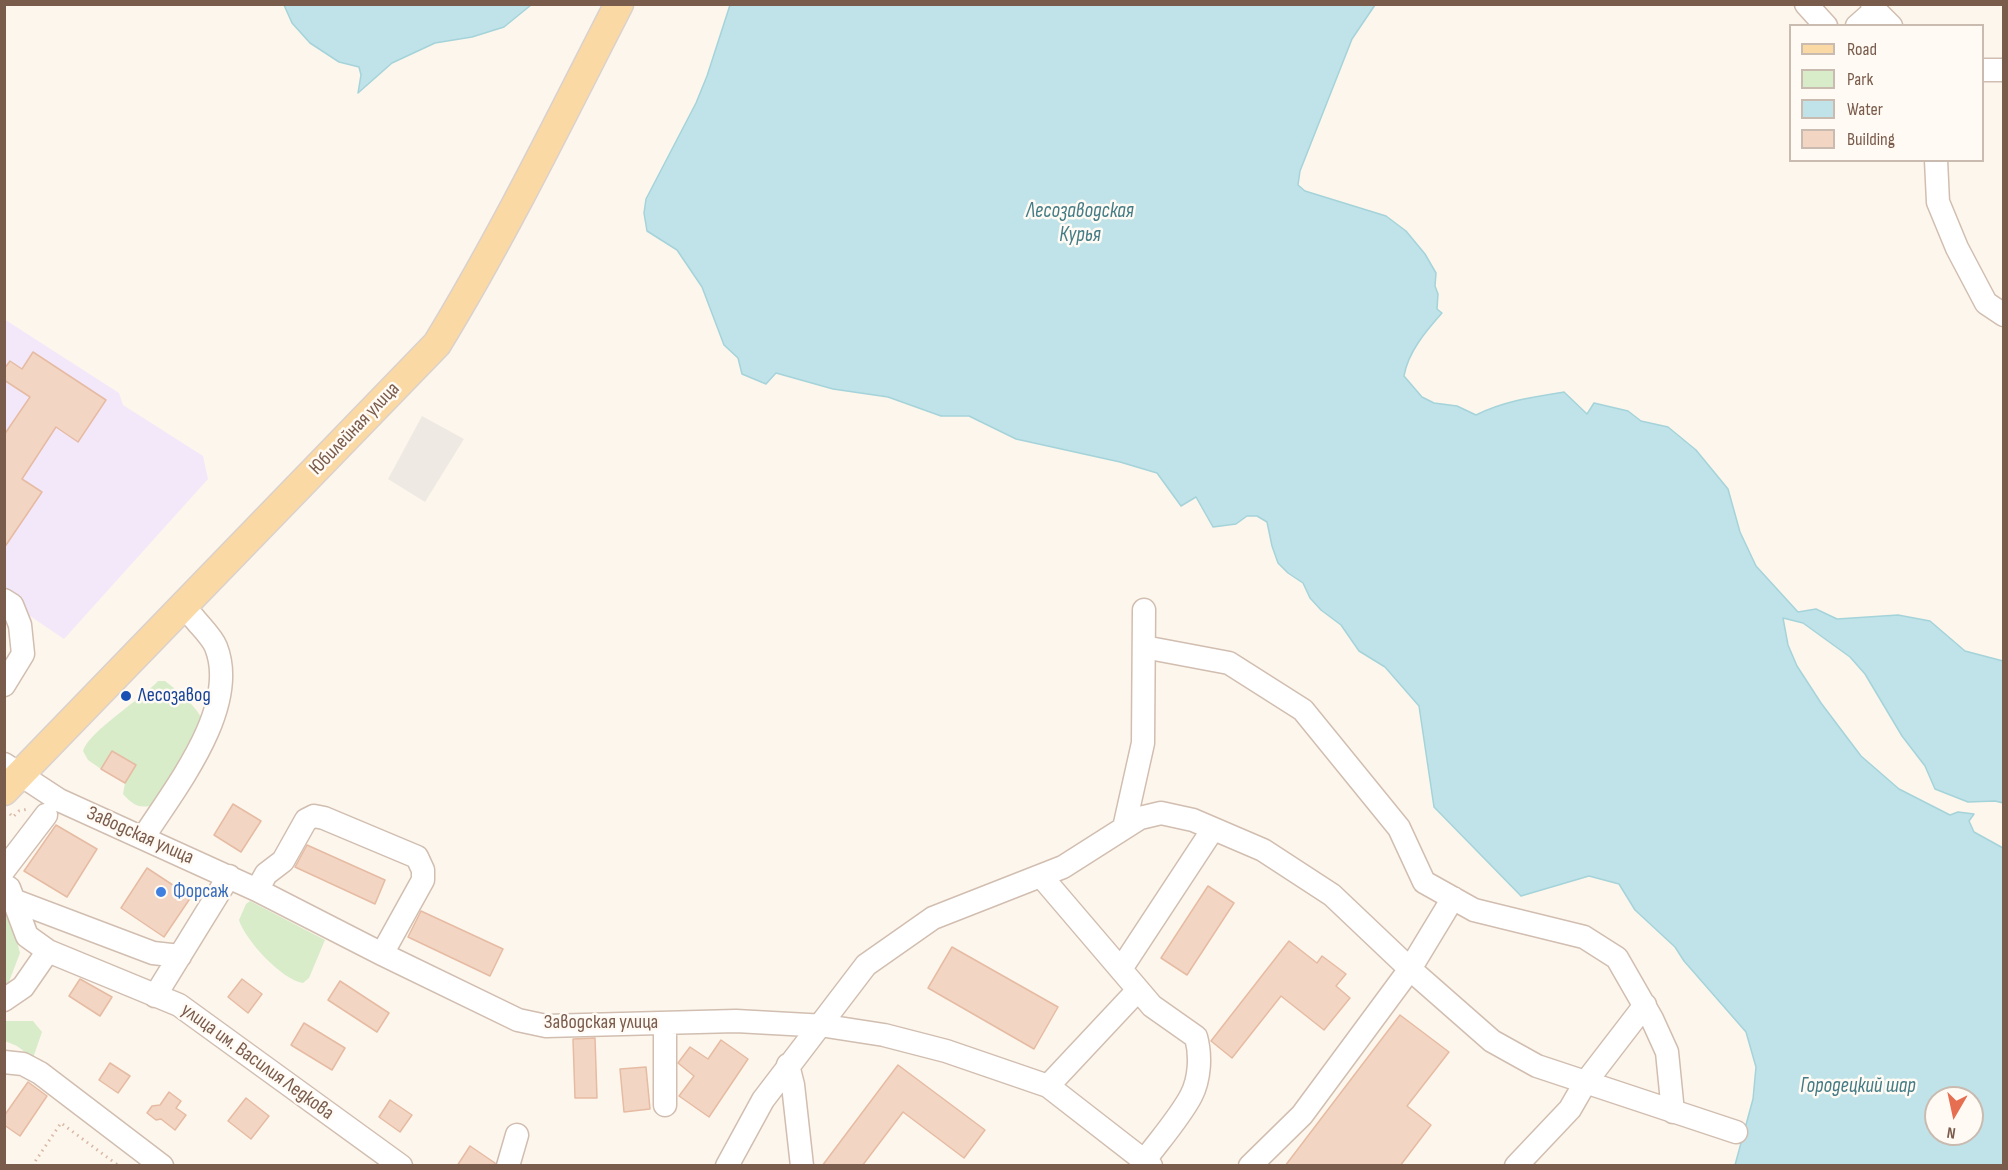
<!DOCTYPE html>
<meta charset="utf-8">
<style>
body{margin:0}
#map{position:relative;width:2008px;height:1170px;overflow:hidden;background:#fdf6ec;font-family:"Sofia Sans Condensed",sans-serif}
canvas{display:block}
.frame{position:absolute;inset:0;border:6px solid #7a5c4d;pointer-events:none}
.legend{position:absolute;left:1789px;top:24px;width:195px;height:138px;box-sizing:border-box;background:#fffaf3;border:2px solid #cabbb1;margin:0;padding:8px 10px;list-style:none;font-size:18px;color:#7a5c4d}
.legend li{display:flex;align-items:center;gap:12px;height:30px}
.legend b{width:30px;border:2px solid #cabbb1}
.north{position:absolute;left:1924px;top:1086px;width:60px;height:60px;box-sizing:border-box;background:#fffaf3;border:2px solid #cabbb1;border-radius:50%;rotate:189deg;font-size:16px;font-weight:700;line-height:24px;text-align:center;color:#7a5c4d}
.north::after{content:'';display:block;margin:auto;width:21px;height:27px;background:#e76f51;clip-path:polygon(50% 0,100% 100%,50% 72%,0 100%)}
</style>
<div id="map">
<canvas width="2008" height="1170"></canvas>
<div class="frame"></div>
<ul class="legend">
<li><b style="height:8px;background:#fbd9a5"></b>Road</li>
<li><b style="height:16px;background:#d8ecc9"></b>Park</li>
<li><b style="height:16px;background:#bfe3e8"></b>Water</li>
<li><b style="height:16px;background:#f3d5c3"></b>Building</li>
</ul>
<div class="north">N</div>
</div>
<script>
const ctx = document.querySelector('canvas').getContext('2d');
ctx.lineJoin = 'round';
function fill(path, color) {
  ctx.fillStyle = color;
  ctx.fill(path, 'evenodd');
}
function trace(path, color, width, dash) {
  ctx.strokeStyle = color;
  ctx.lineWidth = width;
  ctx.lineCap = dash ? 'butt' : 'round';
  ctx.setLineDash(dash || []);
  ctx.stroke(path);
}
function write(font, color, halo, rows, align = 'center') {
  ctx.font = font + ' "Sofia Sans Condensed",sans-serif';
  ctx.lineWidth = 5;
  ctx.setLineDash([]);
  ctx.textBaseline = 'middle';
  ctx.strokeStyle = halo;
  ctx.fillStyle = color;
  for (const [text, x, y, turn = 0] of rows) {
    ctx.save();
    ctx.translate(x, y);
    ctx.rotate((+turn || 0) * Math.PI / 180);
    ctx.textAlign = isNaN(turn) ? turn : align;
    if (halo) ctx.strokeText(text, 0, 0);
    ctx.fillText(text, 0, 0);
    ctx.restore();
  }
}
const industrial = new Path2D(`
 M422,416L464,439L425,502L388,479Z`);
const education = new Path2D(`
 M4,319L119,393L123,405L203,456L208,479L64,639L5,599Z`);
const green = new Path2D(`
 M158,681H165C179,692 197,706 204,723L154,805C139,809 133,805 123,794L125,783L135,765L112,751L101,769L88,760L83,751C88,732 143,698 158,681Z
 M5,896L20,953L5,992Z
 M250,901L325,940L309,978L303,983C282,980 245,940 239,920L246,904Z
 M5,1021H33L42,1032L33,1058L17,1046L5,1041Z`);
const water = new Path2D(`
 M284,5H531L504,27L472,37L435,43L392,63L358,93L361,75L359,67L339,62L310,43L292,23Z
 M730,5H1375L1352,39L1300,171L1298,185L1305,191L1386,216L1406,231L1425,254L1436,273L1435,286L1438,294L1437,309L1442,313C1426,331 1408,352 1404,376L1422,397L1434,403L1457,406L1476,415C1504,401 1533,397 1564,392L1587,414L1594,403L1628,411L1641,421L1668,427L1696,450L1728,489L1740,532L1756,566L1798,612L1816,609L1837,619L1898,615L1930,621L1965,651L2003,661V803L1995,801L1968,802L1935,789L1925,766L1902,736L1865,674L1850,657L1803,623L1783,618L1788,645L1797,666L1821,703L1861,756L1899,789L1950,815L1958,812L1974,814L1969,821L1974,832L2003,848V1165H1735L1753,1099L1756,1067L1746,1032L1684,961L1675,947L1635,910L1619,884L1589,876L1521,896L1434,807L1419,706L1385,667L1359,651L1341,625L1321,610L1310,598L1303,583L1288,573L1278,563L1272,546L1267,522L1257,516H1247L1236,524L1213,527L1196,497L1181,506L1157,473L1120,462L1016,439L969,416H941L888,397L833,389L776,373L766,384L742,374L738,358L724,345L702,287L677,250L647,231L644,213L646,199L696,103L707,76ZM1936,1098H1972V1134H1936Z`);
const building = new Path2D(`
 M33,352L106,400L78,442L56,427L22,479L42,492L4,548V435L30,397L4,380V369L10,361L22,369Z
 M112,751L136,765L125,783L101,769Z
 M233,804L261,821L241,852L214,835Z
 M56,825L97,849L67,897L24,871Z
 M307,845L385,880L375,904L295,867Z
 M147,868L191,897L164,937L121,908Z
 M1208,886L1234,903L1187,975L1161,958Z
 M421,911L503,949L490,976L408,937Z
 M1289,941L1317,963L1322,956L1346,974L1336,986L1350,998L1324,1030L1281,996L1232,1058L1211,1041Z
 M952,947L1058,1007L1034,1049L928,988Z
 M80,979L112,997L100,1016L69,996Z
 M242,979L262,994L248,1013L228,997Z
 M340,981L389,1013L377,1032L328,1000Z
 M1400,1015L1449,1052L1407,1106L1431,1125L1400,1166H1285Z
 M304,1023L345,1048L332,1070L291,1045Z
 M595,1038L597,1098H575L573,1039Z
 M721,1040L748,1059L709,1117L679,1096L694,1076L678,1063L690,1047L708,1059Z
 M110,1063L130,1076L118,1093L99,1080Z
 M898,1065L985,1130L964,1158L903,1112L862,1166H822Z
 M646,1067L650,1109L624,1112L620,1069Z
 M28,1082L47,1096L20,1136L4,1125V1116Z
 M169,1092L181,1101L176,1108L186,1115L175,1130L161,1119L156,1120L147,1113L152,1106L160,1105Z
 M246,1098L269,1116L251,1139L228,1121Z
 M390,1100L412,1115L400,1132L379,1117Z
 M470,1146L495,1163V1166H457Z`);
const path = new Path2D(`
 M10,814L13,817L19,811L28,809
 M32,1166L61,1123L119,1166`);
const minor = new Path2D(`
 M1806,4L1826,26
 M1875,10L1891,26
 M1857,26L1875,10L1872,4
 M1982,70H2004
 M1936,160L1938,202L1957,248L1986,303L2004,315
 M4,600L12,605L20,625L23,654L4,685
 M1144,647L1229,663L1303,710L1399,828L1424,882L1474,910L1584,937L1617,958L1652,1019L1667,1052L1673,1112
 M4,764L59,800L257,890L382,954L518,1020L546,1026L736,1021L826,1026L884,1035L946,1051L1048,1086L1151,1166
 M1124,828L1143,743L1144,610
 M143,838C174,789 240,708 216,647C212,637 201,627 194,618
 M4,870L46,815
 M1041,876L1152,1006L1196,1037C1201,1055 1200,1079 1191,1096C1180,1117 1159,1141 1145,1160
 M4,885L9,888L27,936L48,951L179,1005L401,1166
 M257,890L266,874L283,861L306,820L314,816L324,818L417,857L423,870V880L382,954
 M13,900L153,953L180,956
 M1121,969L1213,829
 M155,996L229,876
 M4,1000L23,987L48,951
 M665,1023V1105
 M4,1062L23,1064L40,1073L162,1166
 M788,1065L793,1085L802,1166
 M1048,1086L1138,990
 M508,1166L517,1135
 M727,1166L763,1100L866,965L933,918L1063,867L1140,818L1161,813L1193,820L1263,850L1332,895L1410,969L1453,898
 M1250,1166L1302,1115L1410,969L1492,1041L1537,1066L1736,1132
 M1516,1166L1570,1109L1585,1083L1645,1005`);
const major = new Path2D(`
 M4,791L437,344C504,234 560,119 619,4`);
const markers = [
 [126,696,6,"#1a4fb4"],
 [161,892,6,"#3f7fe0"]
];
const streetNames = [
 ["Юбилейная улица",355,429,-46],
 ["Заводская улица",140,836,24],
 ["Заводская улица",601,1023],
 ["улица им. Василия Ледкова",257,1062,36]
];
const transitNames = [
 ["Лесозавод",138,696]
];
const shopNames = [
 ["Форсаж",173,892]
];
const waterNames = [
 ["Лесозаводская",1080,212],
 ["Курья",1080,236],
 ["Городецкий шар",1858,1087]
];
fill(industrial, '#efe9e4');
fill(education, '#f3e8fa');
fill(green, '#d8ecc9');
fill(water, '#bfe3e8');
trace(water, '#a5d3da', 1.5);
fill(building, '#f3d5c3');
trace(building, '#e6bba3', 1.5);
trace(minor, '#d1beb0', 25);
trace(major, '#dad1cd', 31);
trace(path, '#d9b8a5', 3, [1.5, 4.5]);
trace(minor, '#fff', 22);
trace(major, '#fbd9a5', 28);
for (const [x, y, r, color] of markers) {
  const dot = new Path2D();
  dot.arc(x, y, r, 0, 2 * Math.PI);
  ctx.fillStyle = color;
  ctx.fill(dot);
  trace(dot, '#fffaf3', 2);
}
write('20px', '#7a5c4d', '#fffaf3', streetNames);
write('20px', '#164399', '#fffaf3', transitNames, 'left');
write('20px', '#366cbe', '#fffaf3', shopNames, 'left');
write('italic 21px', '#437c86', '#fffaf3', waterNames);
</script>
